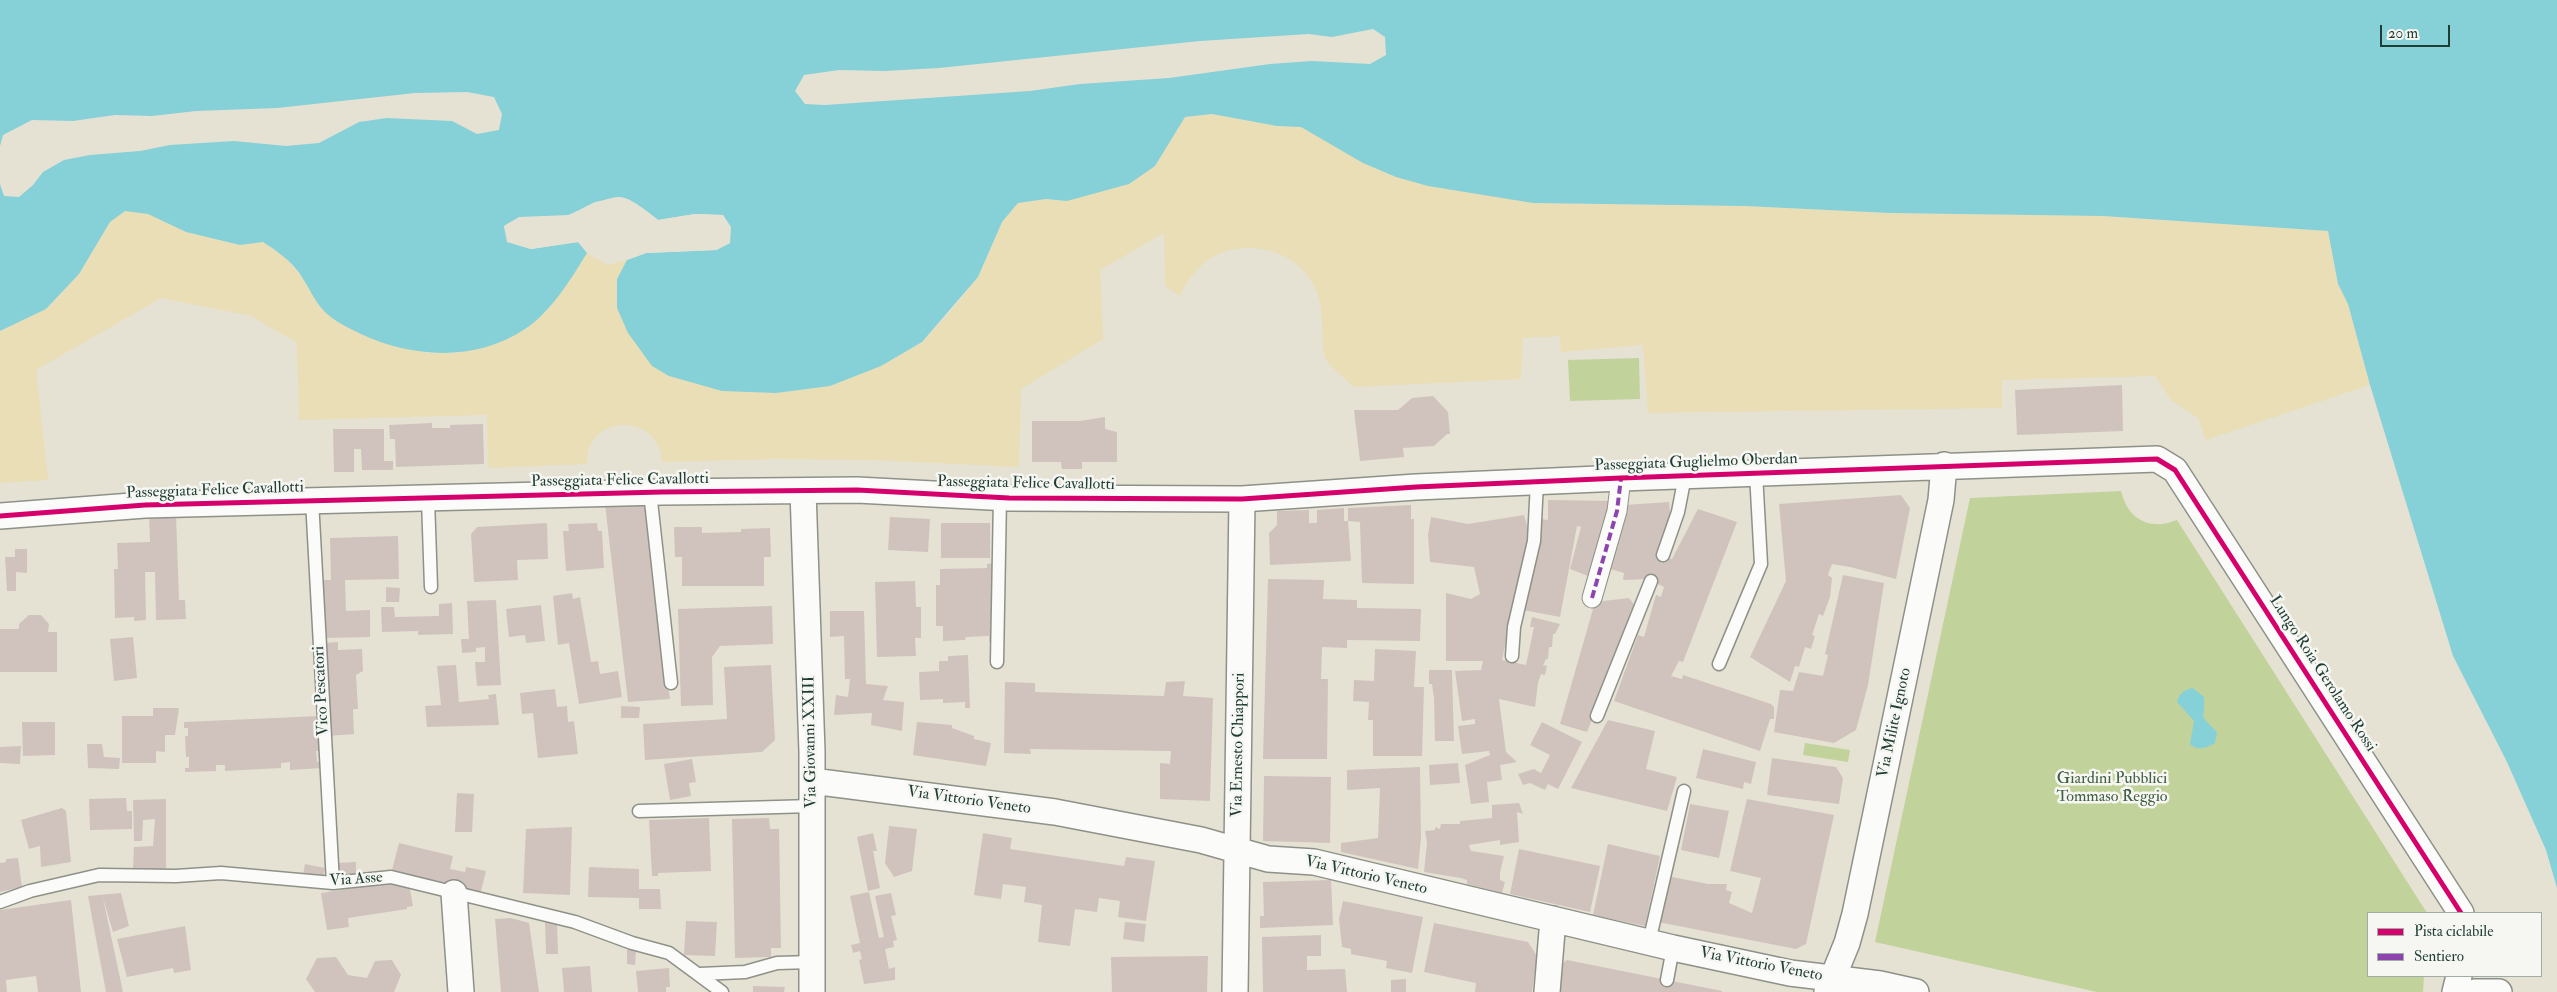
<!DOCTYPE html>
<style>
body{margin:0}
#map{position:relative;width:2557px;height:992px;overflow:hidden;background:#e5e2d4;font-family:"IM FELL Double Pica",serif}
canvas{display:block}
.legend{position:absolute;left:2367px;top:912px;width:175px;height:65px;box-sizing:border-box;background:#f6f6f2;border:1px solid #a0aca6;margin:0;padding:6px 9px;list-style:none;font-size:15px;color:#1f3d34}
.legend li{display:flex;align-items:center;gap:10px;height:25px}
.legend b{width:25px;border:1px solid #a0aca6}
.scale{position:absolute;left:2380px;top:25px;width:70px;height:22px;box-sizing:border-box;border:2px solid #1f3d34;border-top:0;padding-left:6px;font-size:15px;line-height:18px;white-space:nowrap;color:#1f3d34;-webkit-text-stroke:4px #f6f6f2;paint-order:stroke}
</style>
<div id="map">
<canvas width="2557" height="992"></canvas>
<ul class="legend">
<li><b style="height:6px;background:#d6006c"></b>Pista ciclabile</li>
<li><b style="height:6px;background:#8e44ad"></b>Sentiero</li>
</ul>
<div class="scale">20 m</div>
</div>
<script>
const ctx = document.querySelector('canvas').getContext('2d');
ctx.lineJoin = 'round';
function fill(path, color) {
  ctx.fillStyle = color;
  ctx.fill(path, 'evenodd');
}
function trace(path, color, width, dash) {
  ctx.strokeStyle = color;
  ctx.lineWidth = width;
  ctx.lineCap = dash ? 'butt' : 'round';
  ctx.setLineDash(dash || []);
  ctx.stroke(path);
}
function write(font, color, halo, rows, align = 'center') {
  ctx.font = font + ' "IM FELL Double Pica",serif';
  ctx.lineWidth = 5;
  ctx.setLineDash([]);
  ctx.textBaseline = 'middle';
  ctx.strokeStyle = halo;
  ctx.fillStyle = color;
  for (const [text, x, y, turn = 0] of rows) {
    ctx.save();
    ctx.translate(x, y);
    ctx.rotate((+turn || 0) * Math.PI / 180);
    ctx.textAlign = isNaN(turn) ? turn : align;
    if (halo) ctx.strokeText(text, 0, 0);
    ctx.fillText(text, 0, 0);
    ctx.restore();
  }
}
const green = new Path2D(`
 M1639,358L1640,399L1570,401L1568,360Z
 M2121,491C2128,520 2150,531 2177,520L2427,913H2368V976H2424L2423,992H2097L1875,942L1970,498Z
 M1805,743L1850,750L1848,762L1803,755Z`);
const sand = new Path2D(`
 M1212,114L1277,126L1301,127L1330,142L1533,203L1745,206L1890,213L2103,216L2328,231L2338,284L2348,304L2370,385L2206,440L2198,418L2171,400L2155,376L2002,380V408L1648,413L1643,345L1561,352L1560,336L1523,338L1521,379L1354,387C1348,381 1327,365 1325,357C1321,342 1323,323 1321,307C1314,265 1276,243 1236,249C1209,253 1190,273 1180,296L1165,286L1164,233L1100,270L1103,339L1021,389L1019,467L872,460L776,459L662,462C659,410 584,415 587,464L488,468L487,415L299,420L297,343L251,316L161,298L36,370L48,480L0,483V331L46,309L79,274L110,222L125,211L148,214L186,232L240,245L263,242L285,257L300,275L326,313L348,327L427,353H456L500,342L526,329L560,293L587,253L607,265L627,260L617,279L669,376L776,393L830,386L881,366L922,342L950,312L978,277L1002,222L1018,203L1046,199L1067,201L1155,166L1185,117Z`);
const water = new Path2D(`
 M0,0H2557V888L2546,850L2507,762L2453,656L2370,385L2348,304L2338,284L2328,231L2103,216L1890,213L1745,206L1533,203L1428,186L1396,177L1363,163L1301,127L1277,126L1212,114L1185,117L1155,166L1129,184L1067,201L1046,199L1018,203L1002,222L978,277L922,342L881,366L830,386L776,393L722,391L669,376L652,366L628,333L617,308V279L627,260L646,253L716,250L730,243V227L723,215L695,214L658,220C649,213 631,197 619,197C599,198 586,211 568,215C542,221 530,211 504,226L508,242L531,249L578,242L587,253C571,279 551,312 525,329C476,362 412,358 361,334C349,328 335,322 325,312C314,301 309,287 300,274C290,260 277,251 263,242L240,245L186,232L148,214L125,211L110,222L79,274L46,309L0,331Z
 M2193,688L2204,697C2206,723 2196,711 2217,732L2215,743C2207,748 2198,751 2190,744L2194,721L2177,702C2180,693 2183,690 2193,688Z`);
const pier = new Path2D(`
 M1373,29L1385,37L1386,55L1370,64L1312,61L1270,64L1169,78L1080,84L1030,91L825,105L805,104L795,91L804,75L839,70L884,71L939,68L1200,41L1309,34L1332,37Z
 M467,92L494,97L502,114L499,130L477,134L452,121L387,118L359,122L319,143L286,146L234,141L170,145L140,151L90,155L64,160L43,172L33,185L19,197L4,196L0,184V146L3,135L32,120L73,121L115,115L152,116L196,111L277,108L415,93Z
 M621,197L645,210L658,220L695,214L723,215L731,227L730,243L716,250L646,253L624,261L646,250L715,247L728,241V228L721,218L695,217L658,223L644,212L620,200L596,205L570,218L520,220L507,227L510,240L531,246L578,239L589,254L578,242L531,249L507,242L504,226L519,217L569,215L595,202Z`);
const building = new Path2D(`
 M2122,385L2123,431L2017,435L2015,390Z
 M1433,396L1448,412L1450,434H1447L1434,446L1403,448L1404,457L1360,461L1354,410H1398L1412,398Z
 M1105,417V429L1117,432V462H1082V469H1062L1061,462H1032V421H1080Z
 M432,423V428H450V425L483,424L484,464L396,467L395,439H390L389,425Z
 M333,429H384V461H393V470H362L361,449H354V472H334Z
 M1901,495L1910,508L1896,579L1850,567L1832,564L1828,575L1832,578L1830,597L1823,616L1819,614L1812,635L1815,636L1811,649L1805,647L1799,667L1795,666L1790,682L1750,657L1786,581L1779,504Z
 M1548,500L1613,501L1591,577L1570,569L1581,527L1577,526L1560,617L1523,610L1541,519L1548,520Z
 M1669,502L1671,521L1668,558L1672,559L1698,509L1737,522L1683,662L1679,661L1671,676L1682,679L1683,675L1771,704L1774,707V719H1770L1760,751L1614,701L1638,635L1644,637L1656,595L1661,597L1664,587L1648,579L1623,580L1624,573L1607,568L1625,505Z
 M605,504H644L670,699L628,702Z
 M1411,505V519H1414V584L1362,583L1360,522L1348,521L1351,561L1270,565L1269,533L1277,525V511L1309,510V523H1317V510L1344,508V521H1348V508Z
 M176,514L179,600H185L186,619L156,620L155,572H145L146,620L134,621V617L115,618L114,569H118L117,543L150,542L149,515Z
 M1524,515L1531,539L1517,588L1502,660L1526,665L1534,627H1530L1532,617L1560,624L1555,634H1553L1552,647H1549L1548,659H1546L1543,665L1547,666L1545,675L1541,674L1538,683L1535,707L1499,699L1506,752L1517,762L1500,765L1502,780L1487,782L1489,802L1471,804L1465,765L1490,755L1489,751L1462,754L1458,726L1475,724V719L1462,721L1455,671L1481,670L1483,661H1446V593L1471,599L1480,594L1474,567L1430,562L1428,535L1431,517L1468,524Z
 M890,517L930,519L928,552L888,550Z
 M547,523L548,559L517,560L518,580L474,582L471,534L477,527Z
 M597,523L598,531H602L604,568L566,571L563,531H569L568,524Z
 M941,523H990V558H941Z
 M674,527H702V533L741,532V529L770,528L771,557H764V586H682V557H675Z
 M398,536L399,579L345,580L346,611L370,610V637L324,638L322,580H331L330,538Z
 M15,549H27V573L16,572V591H7L5,557H15Z
 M994,563L995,642H989V636L966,637L965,640L943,641V626H936V585H940V569L987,568V564Z
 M1843,575L1884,583L1868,685L1856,730L1834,743L1774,732L1780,690L1793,691L1799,672L1823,676L1828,655L1825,654Z
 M1268,579L1324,580L1323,599L1357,600V608L1421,609L1420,641L1347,640V648L1322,647L1321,679H1328L1327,759H1263Z
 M915,581L916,607H921V638H915L916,656L877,657L875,582Z
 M386,587L400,588L399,602H386Z
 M572,593L573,599L580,597L591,662L598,661L600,674L618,671L622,697L579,704L569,643L558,645L553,596Z
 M1629,598L1637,608L1634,617L1587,732L1560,724L1595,602Z
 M496,600L501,685L477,686L475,662H485V647L476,648V652L462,653L461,639H469L467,601Z
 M452,603L453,634L418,635V631L382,632L381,607H394L395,617L439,616V604Z
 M541,605L545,641L526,643L525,635L509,637L506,609Z
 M772,606L773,644L720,646L712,657L713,705L681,706L678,609Z
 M830,611H864L866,684L888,686L883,700L904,702L902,731L871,725L872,713L834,715L836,695L848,697L850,679H845L844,636L830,637Z
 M29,615H41L49,624L48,632H57V672H0V629H19V624Z
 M133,637L137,678L114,681L110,639Z
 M338,642V650L362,649L363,671L356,675L358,709H353L354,734L328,736L324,643Z
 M1375,649L1416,651L1414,687H1424L1422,756H1373V720H1368L1369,702L1353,701L1354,680L1374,681Z
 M968,655L970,708H965V702L943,703V699L920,700L919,672L939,671V661H948V656Z
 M456,665L459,702L489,699L488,695L496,694L499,725L427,727L425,706L441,705L437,666Z
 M771,665L775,740L762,752L645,760L643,724L727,719L724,667Z
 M1429,670H1452L1454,741H1435L1434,698L1432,684H1429Z
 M1185,681L1183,696L1213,698L1210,801L1160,799V763L1170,764L1171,751L1030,749L1031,754L1004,753L1005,682L1035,683V692L1164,696L1166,682Z
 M555,689L557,707L567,706L568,722L574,721L578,754L538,758L533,713L522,714L520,693Z
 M621,706L640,707L639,718H621Z
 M153,708H179L175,735H165V752L156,751V763H122V716H153Z
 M320,716V722L315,723V730H320L321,751H316L317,762H322V768L290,770V762L281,763V768L225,771V765H216V771L185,772V768H189V757H186L185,736H188V728H184V722Z
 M1608,720L1655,731L1646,769L1677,777L1667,811L1571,788Z
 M22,722H55V755L23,756Z
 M917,722L952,725V728L974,736V739L991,743L986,766L913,755Z
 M1542,722L1582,742L1558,789L1548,784L1545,790L1530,783L1523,785L1518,774L1534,769L1541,773L1550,755L1530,745Z
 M87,744H102L104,757L120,758L119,769L88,768Z
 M21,746L20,764L0,763V747Z
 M1703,749L1756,762L1751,784L1744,782L1743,789L1696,778Z
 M1772,758L1836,767L1843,778L1839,804L1767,795Z
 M692,759L696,782L689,783L691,796L670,800L664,764Z
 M1458,763L1460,783L1430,785L1429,765Z
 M1420,767L1421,838L1418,869L1341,852V843L1378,838L1380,788L1347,790V770Z
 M1264,776L1331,777L1330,843L1263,841Z
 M457,793L474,794L472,832H455Z
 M126,798L127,811H132V829L90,830L89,799Z
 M166,799V869L133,870L134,847L153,846L155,819L143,820L142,841H134L133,800Z
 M1747,799L1834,815L1806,944L1796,949L1658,922L1667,876L1708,884H1727L1726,890L1732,892L1729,903L1752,913L1761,878L1730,871Z
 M1519,803L1523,814L1517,812L1519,842L1500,845V840L1469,845L1471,851L1504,856L1500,873V880L1505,882L1502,893L1467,884V880L1461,878L1424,872L1427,843L1425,831L1435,830V827L1440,829L1441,824H1460V821L1492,818V805Z
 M1690,804L1729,811L1719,858L1681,850Z
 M62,808L66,811L71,862L41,867L40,846L29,849L21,820Z
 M709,818L711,871L658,873V876H652L649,820Z
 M769,818L770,829H779L781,948H771V957L735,958L732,819Z
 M889,826L917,829L912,871L894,877L885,863Z
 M572,827L570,895L523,893L526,829Z
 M873,833L877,851H873L880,888L868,891L857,837Z
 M983,833L1012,838L1010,849L1124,866L1126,857L1155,861L1146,921L1118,917L1120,901L1099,898L1097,912L1075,909L1070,946L1038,942L1042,905L1024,902L1026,887L1003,884L1001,899L974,895Z
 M399,843L453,856L450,869L465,872L466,867L486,871L480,895L391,874Z
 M1608,844L1660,856L1645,926L1593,915Z
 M1519,849L1600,866L1590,912L1510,894Z
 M18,858L22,887L0,892V863L6,862V859Z
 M356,862V874L343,875L337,871L336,863Z
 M305,864L325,868L323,878L303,875Z
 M589,867L639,869V889H660L661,909H639V898L588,897Z
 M1331,880L1333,925L1260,928V916H1264L1263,882Z
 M394,882L409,884L413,906L407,907V909L348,918L349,927L327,930L321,893Z
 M869,892L879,938L884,937L875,896L891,893L896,915L891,916L897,940L893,941L894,947L885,949L889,969L895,967V980L864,984L859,960L862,959L860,951L853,953L851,945L860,943L850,896Z
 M121,893L129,926L113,932L103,898L123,992H106L88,896Z
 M71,900L81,992H38L36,976L6,980L7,992H0V910Z
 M1343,901L1423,917L1412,973L1386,968L1387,961L1351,954V949L1342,947L1339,919Z
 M511,918L529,923L539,992H501L495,919Z
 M545,920L557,923L558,954H546Z
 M686,921L717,922L715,956L684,955Z
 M1125,922L1146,924L1144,942L1123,939Z
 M1434,923L1528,942L1537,956L1532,992H1475L1476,983L1424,972Z
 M185,926L191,970L174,973L173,968L127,977L117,939Z
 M1321,935V956H1307V970L1345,969L1347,992H1263L1262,937Z
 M627,949L636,950L635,965L627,964Z
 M1208,956L1207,992H1112L1111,957Z
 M336,957L348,975L367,978L375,961L392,960L401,975L394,992H315L306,979L317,958Z
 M1567,960L1722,991V992H1556L1558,967Z
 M590,966L592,992H564L562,968Z
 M669,968L670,987H666V992H638L636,971Z
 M1406,979V992H1391V980Z
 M753,986L785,987L784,992H753Z`);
const service = new Path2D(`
 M650,492L671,683
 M428,499L431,587
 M312,500L333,883
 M1663,555L1678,512L1685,476
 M1512,656L1514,627L1534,541L1537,482
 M997,662L1000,497
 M1719,664L1761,564L1756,473
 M1597,716L1651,581
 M639,811L812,806
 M0,902L30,891L99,875L176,876L221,873L333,883L391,877L575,922L632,943L669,953L722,992
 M1649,942L1684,791
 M700,974L745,972L777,963L812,962
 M1667,980L1673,948`);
const pedestrian = new Path2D(`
 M1592,598L1617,511L1621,478`);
const minor = new Path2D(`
 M803,491L812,752V992
 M0,516L145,505L662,492L857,490L1009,498L1242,499L1416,487L1621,478L2157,459L2175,470L2461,913
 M812,781L1055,812L1201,840L1268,859L1314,862L1673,948L1790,973L1880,984L1916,992
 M454,893L461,992
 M1235,992L1242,499
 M1547,992L1553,919
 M1827,992L1847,943L1855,914L1929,558L1941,500L1944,465
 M2455,992L2459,976
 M2475,992H2499`);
const quiet = new Path2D(`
 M1592,598L1617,511L1621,478`);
const cycleway = new Path2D(`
 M0,516L145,505L662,492L857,490L1009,498L1242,499L1416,487L1621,478L2157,459L2175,470L2461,913`);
const streetNames = [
 ["Passeggiata Guglielmo Oberdan",1696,463,-2],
 ["Passeggiata Felice Cavallotti",620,481,-1],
 ["Passeggiata Felice Cavallotti",1026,484,1],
 ["Passeggiata Felice Cavallotti",215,491,-2],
 ["Lungo Roia Gerolamo Rossi",2322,674,57],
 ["Vico Pescatori",322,691,-93],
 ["Via Milite Ignoto",1895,723,-78],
 ["Via Giovanni XXIII",811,742,-91],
 ["Via Ernesto Chiappori",1239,745,-89],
 ["Via Vittorio Veneto",969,801,8],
 ["Via Vittorio Veneto",1366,876,13],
 ["Via Asse",356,880,-4],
 ["Via Vittorio Veneto",1761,965,11]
];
const parkNames = [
 ["Giardini Pubblici",2112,780],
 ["Tommaso Reggio",2112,798]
];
fill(green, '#c2d29b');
fill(sand, '#eadeb6');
fill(water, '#86d0d8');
fill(pier, '#e5e2d4');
fill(building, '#d0c3bd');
trace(service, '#8e9188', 15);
trace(pedestrian, '#8e9188', 21);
trace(minor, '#8e9188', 28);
trace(service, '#fbfbf9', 12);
trace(pedestrian, '#fbfbf9', 19);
trace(minor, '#fbfbf9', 25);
trace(quiet, '#8e44ad', 4, [8, 4]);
trace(cycleway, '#d6006c', 5);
write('16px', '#1f3d34', '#f6f6f2', streetNames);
write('16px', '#415f42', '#f6f6f2', parkNames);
</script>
